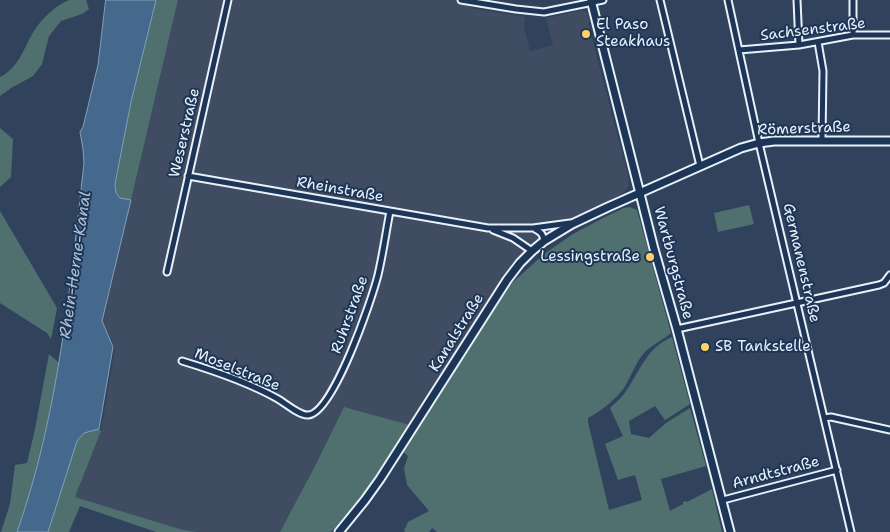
<!DOCTYPE html>
<meta charset="utf-8">
<style>
body{margin:0}
canvas{display:block;background:#31425d}
</style>
<canvas width="890" height="532"></canvas>
<script>
const ctx = document.querySelector('canvas').getContext('2d');
ctx.lineJoin = 'round';
function fill(path, color) {
  ctx.fillStyle = color;
  ctx.fill(path, 'evenodd');
}
function trace(path, color, width, dash) {
  ctx.strokeStyle = color;
  ctx.lineWidth = width;
  ctx.lineCap = dash ? 'butt' : 'round';
  ctx.setLineDash(dash || []);
  ctx.stroke(path);
}
function write(font, color, halo, rows, align = 'center') {
  ctx.font = font + ' "Shantell Sans",sans-serif';
  ctx.lineWidth = 4;
  ctx.setLineDash([]);
  ctx.textBaseline = 'middle';
  ctx.strokeStyle = halo;
  ctx.fillStyle = color;
  for (const [text, x, y, turn = 0] of rows) {
    ctx.save();
    ctx.translate(x, y);
    ctx.rotate((+turn || 0) * Math.PI / 180);
    ctx.textAlign = isNaN(turn) ? turn : align;
    if (halo) ctx.strokeText(text, 0, 0);
    ctx.fillText(text, 0, 0);
    ctx.restore();
  }
}
const built = new Path2D(`
 M178,0H473L470,8L525,17L524,27L530,51L553,45L546,18L557,16L582,10L587,12L590,23H588L629,180L628,187L623,193L574,218L539,240L516,261L410,425L344,407L315,466L280,532H197L183,530L75,497L101,431L115,348L102,321Z`);
const green = new Path2D(`
 M69,0H86L89,9L82,14L61,21L49,36L42,64L33,76L11,88L0,96V77C19,68 24,47 34,31C43,17 54,7 69,0Z
 M156,0H178L131,200L120,198L116,193L115,184L131,102Z
 M0,128L13,139L11,177L0,187Z
 M749,205L754,224L718,232L714,213Z
 M630,207L637,210L671,333C663,340 651,345 643,354C635,364 631,377 624,388C614,401 602,410 588,418V422L609,510L642,500L635,475L618,480L605,444L623,436L610,408C615,403 620,399 624,394C639,373 646,348 672,337L690,404L665,420L655,406L629,421L631,434L649,438L666,423L690,408L706,466L661,479L670,511L683,504V502L686,501L687,502L712,489L722,532H437L432,528L429,532H405L404,531L408,522L429,511L407,485L404,468L408,456L403,452L511,284L544,254L573,234L605,217L624,208Z
 M0,211L57,308L51,339L47,333L0,303Z
 M49,354L59,363C49,420 37,477 17,532H1L10,504L15,465L27,463L35,429Z
 M344,407L410,425L373,483L331,532H280L315,466Z
 M99,429L101,431L75,497L183,530L197,532H156L80,506L69,532H47L77,441L84,433Z`);
const water = new Path2D(`
 M106,0H156L131,102L115,184L116,193L120,198L131,200L102,321L113,347L99,429L84,433L77,441L48,532H17C59,413 70,287 84,163L83,149L80,132L83,127L98,65Z`);
const street = new Path2D(`
 M461,0L516,9L544,12L603,0
 M660,0L700,166
 M728,0L759,143L851,532
 M797,0L799,45
 M853,35V0
 M818,42L823,71L822,140
 M739,50L799,45L853,35H890
 M188,176L488,228H533L570,223
 M535,229C541,232 543,234 544,241
 M493,230L513,238L532,251
 M167,272L228,0
 M677,329L879,285L884,283L890,275
 M182,361C215,371 248,382 278,399C285,403 300,416 308,415C333,414 372,299 378,275C383,254 386,232 390,211
 M824,418L831,417L890,430
 M723,500L837,470`);
const secondary = new Path2D(`
 M591,0L654,249L677,329L730,532
 M339,532L365,500L380,479L507,280L520,263L532,251L544,241L572,224L608,207L741,148L759,143L774,141H890`);
const markers = [
 [586,34,5,"#ffd166"],
 [650,257,5,"#ffd166"],
 [705,347,5,"#ffd166"]
];
const poiNames = [
 ["El Paso",596,25],
 ["Steakhaus",596,42],
 ["Lessingstraße",640,257,"right"],
 ["SB Tankstelle",715,347]
];
const streetNames = [
 ["Sachsenstraße",813,30,-7],
 ["Römerstraße",804,129,-2],
 ["Weserstraße",185,133,-77],
 ["Rheinstraße",340,190,10],
 ["Wartburgstraße",673,263,75],
 ["Germanenstraße",801,263,77],
 ["Ruhrstraße",350,315,-70],
 ["Kanalstraße",457,333,-58],
 ["Moselstraße",237,370,22],
 ["Arndtstraße",776,473,-15]
];
const waterNames = [
 ["Rhein-Herne-Kanal",76,265,-82]
];
fill(built, '#3f4c61');
fill(green, '#507070');
fill(water, '#45698c');
trace(water, '#869fb7', 1);
trace(street, '#e8f1f8', 9);
trace(secondary, '#e8f1f8', 11);
trace(street, '#1d3557', 5);
trace(secondary, '#1d3557', 7);
for (const [x, y, r, color] of markers) {
  const dot = new Path2D();
  dot.arc(x, y, r, 0, 2 * Math.PI);
  ctx.fillStyle = color;
  ctx.fill(dot);
  trace(dot, '#1d3557', 2);
}
write('15px', '#e8f1f8', '#1d3557', poiNames, 'left');
write('15px', '#e8f1f8', '#1d3557', streetNames);
write('italic 16px', '#afc1d2', '#1d3557', waterNames);
</script>
